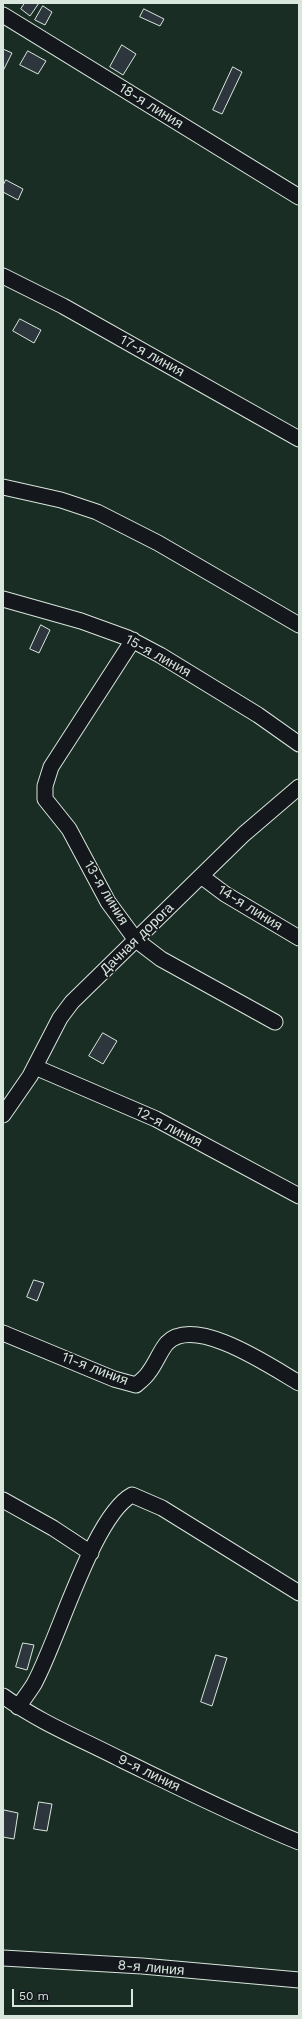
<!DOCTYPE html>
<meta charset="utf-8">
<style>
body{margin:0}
#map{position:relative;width:302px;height:2019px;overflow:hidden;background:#14181c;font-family:"Work Sans",sans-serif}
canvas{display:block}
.frame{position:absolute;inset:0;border:4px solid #d8e6dc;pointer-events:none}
.scale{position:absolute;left:12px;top:1989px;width:121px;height:18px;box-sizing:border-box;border:2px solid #d8e6dc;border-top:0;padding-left:5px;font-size:12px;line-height:14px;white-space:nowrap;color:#d8e6dc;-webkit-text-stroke:3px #14181c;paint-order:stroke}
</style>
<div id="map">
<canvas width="302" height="2019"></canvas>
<div class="frame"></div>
<div class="scale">50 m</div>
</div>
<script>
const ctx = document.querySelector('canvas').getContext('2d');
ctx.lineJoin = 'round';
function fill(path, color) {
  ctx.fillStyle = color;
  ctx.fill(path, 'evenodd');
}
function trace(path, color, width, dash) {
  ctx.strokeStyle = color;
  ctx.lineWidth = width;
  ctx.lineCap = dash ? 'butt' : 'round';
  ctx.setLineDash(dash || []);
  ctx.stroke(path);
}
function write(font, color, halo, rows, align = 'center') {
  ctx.font = font + ' "Work Sans",sans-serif';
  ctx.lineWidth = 3;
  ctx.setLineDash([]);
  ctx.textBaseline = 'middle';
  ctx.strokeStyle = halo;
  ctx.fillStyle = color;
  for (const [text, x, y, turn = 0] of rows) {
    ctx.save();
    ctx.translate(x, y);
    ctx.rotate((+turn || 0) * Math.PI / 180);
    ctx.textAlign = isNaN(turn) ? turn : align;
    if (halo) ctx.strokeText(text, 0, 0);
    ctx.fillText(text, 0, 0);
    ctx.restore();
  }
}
const green = new Path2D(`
 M3,3H299V2016H3Z`);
const building = new Path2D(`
 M25,3H39L30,16L21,9Z
 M43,6L52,12L45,25L35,20Z
 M144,9L164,19L160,26L140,17Z
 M122,45L136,54L123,75L110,67Z
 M3,49L12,53L3,71Z
 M28,51L46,61L38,74L20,65Z
 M233,67L242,72L222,114L213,110Z
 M6,180L23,189L18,200L3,192V186Z
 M20,319L41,330L34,343L13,331Z
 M41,625L50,630L39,653L30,649Z
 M103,1033L117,1041L103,1064L89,1056Z
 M34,1280L44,1283L37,1301L27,1297Z
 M23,1643L34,1645L27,1670L16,1667Z
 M216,1655L227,1658L212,1706L201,1702Z
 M39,1802L52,1804L47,1831L34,1829Z
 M4,1810L18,1813L14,1839L3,1837Z`);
const street = new Path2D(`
 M3,15L299,197
 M3,276L63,306L299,439
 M3,487L61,500L97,512L158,543L299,625
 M3,599L81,621L128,638L160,655L258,715L299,744
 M133,640L51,767L45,786V799L69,829L108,902L136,940L161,959L275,1022
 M201,876L225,894L299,938
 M35,1067L156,1119L299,1196
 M3,1115L30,1076L60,1018L72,1002L244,834L299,787
 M3,1333L114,1379L136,1385C141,1381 146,1377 149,1372C156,1363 160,1351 167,1343C195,1314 273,1368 299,1383
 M3,1500L53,1528L91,1553
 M3,1696C39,1722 81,1739 120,1759C180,1788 238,1817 299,1842
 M18,1707C23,1700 29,1692 34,1684C58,1641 93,1516 132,1495L162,1508L299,1593
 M3,1958L142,1966L299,1980`);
const streetNames = [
 ["18-я линия",151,106,32],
 ["17-я линия",152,356,29],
 ["15-я линия",158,656,29],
 ["13-я линия",106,893,59],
 ["14-я линия",250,908,32],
 ["Дачная дорога",137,939,-44],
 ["12-я линия",169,1127,27],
 ["11-я линия",95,1369,21],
 ["9-я линия",149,1773,26],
 ["8-я линия",151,1968,5]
];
fill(green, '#1a2d24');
trace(green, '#939e99', 1);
fill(building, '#2c363c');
trace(building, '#d8e6dc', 1);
trace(street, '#d8e6dc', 17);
trace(street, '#14181c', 15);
write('14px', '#d8e6dc', '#14181c', streetNames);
</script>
